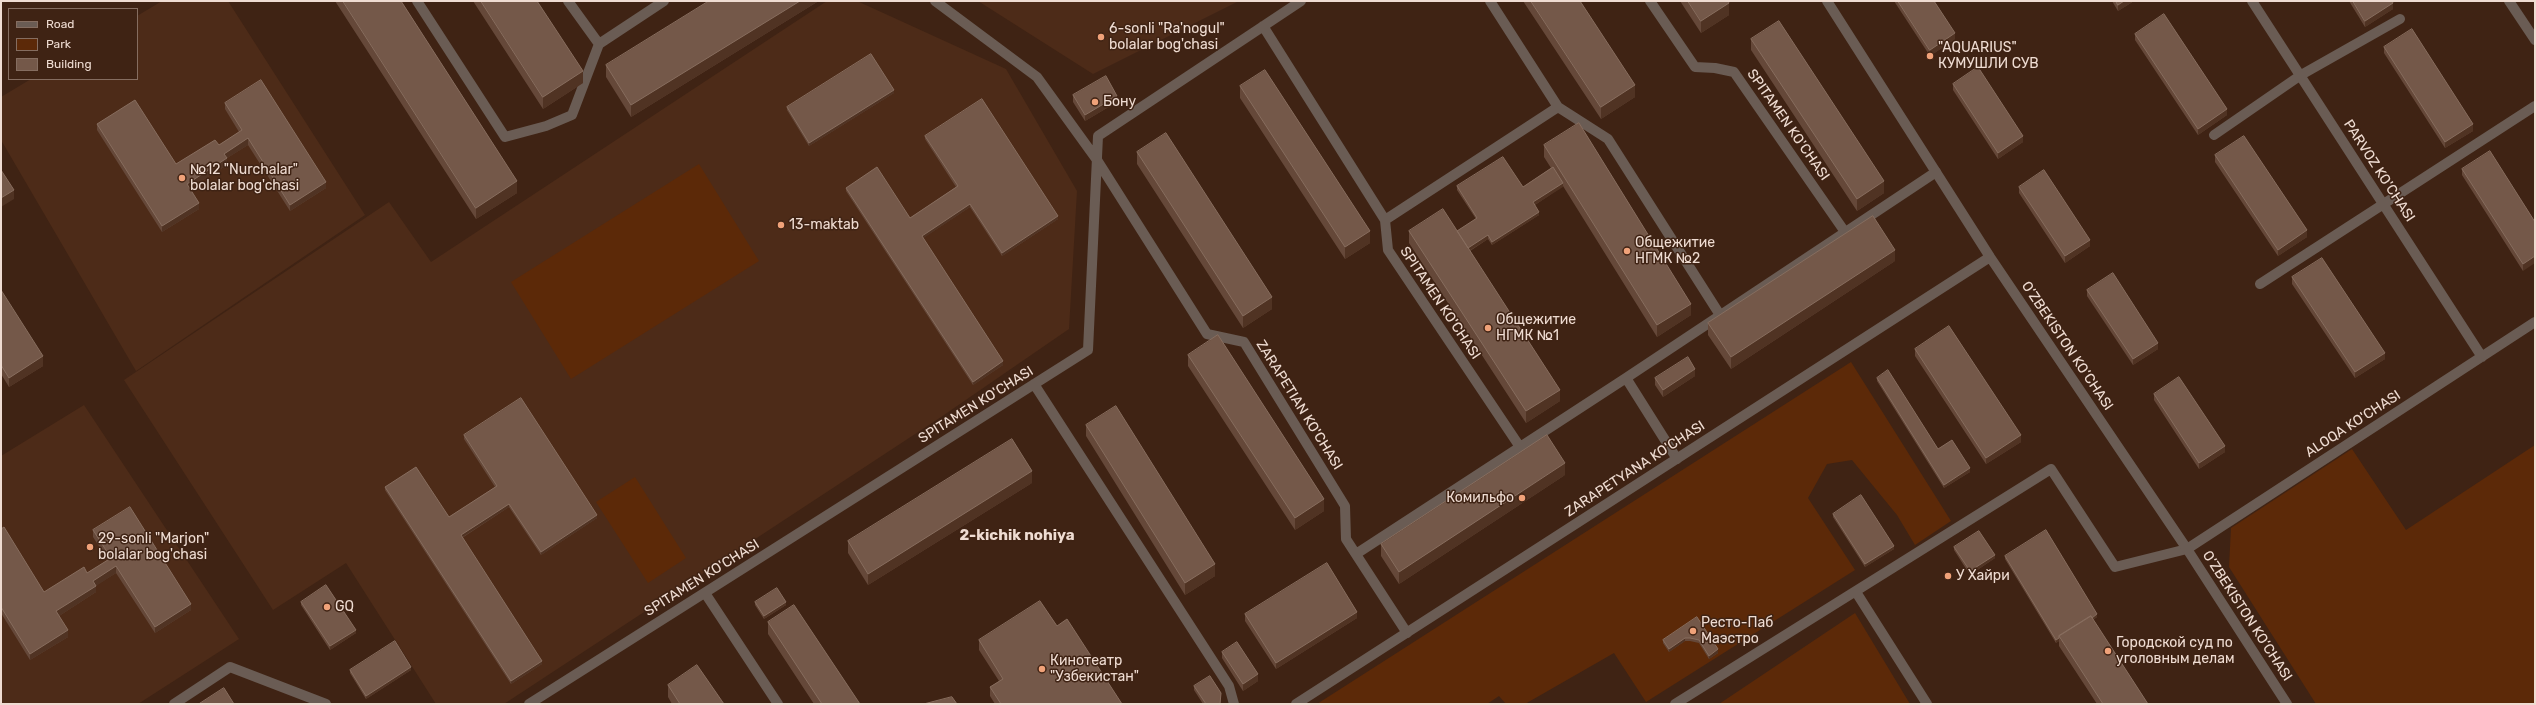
<!DOCTYPE html>
<meta charset="utf-8">
<style>
body{margin:0}
#map{position:relative;width:2536px;height:705px;overflow:hidden;background:#3f2314;font-family:Rubik,sans-serif}
canvas{display:block}
.frame{position:absolute;inset:0;border:2px solid #efdcd2;pointer-events:none}
.legend{position:absolute;left:8px;top:8px;width:130px;height:72px;box-sizing:border-box;background:#3f2314;border:1px solid #856d60;margin:0;padding:5px 7px;list-style:none;font-size:12px;color:#efdcd2}
.legend li{display:flex;align-items:center;gap:8px;height:20px}
.legend b{width:20px;border:1px solid #856d60}
</style>
<div id="map">
<canvas width="2536" height="705"></canvas>
<div class="frame"></div>
<ul class="legend">
<li><b style="height:5px;background:#6a5c54"></b>Road</li>
<li><b style="height:11px;background:#5c2908"></b>Park</li>
<li><b style="height:11px;background:#745849"></b>Building</li>
</ul>
</div>
<script>
const ctx = document.querySelector('canvas').getContext('2d');
ctx.lineJoin = 'round';
function fill(path, color) {
  ctx.fillStyle = color;
  ctx.fill(path, 'evenodd');
}
function trace(path, color, width, dash) {
  ctx.strokeStyle = color;
  ctx.lineWidth = width;
  ctx.lineCap = dash ? 'butt' : 'round';
  ctx.setLineDash(dash || []);
  ctx.stroke(path);
}
function write(font, color, halo, rows, align = 'center') {
  ctx.font = font + ' Rubik,sans-serif';
  ctx.lineWidth = 3;
  ctx.setLineDash([]);
  ctx.textBaseline = 'middle';
  ctx.strokeStyle = halo;
  ctx.fillStyle = color;
  for (const [text, x, y, turn = 0] of rows) {
    ctx.save();
    ctx.translate(x, y);
    ctx.rotate((+turn || 0) * Math.PI / 180);
    ctx.textAlign = isNaN(turn) ? turn : align;
    if (halo) ctx.strokeText(text, 0, 0);
    ctx.fillText(text, 0, 0);
    ctx.restore();
  }
}
const built = new Path2D(`
 M162,1H228L365,215L136,371L1,140V97L31,79H137V16Z
 M827,1H857L1006,69L1077,191L1069,329L941,417L504,704H436L346,563L273,610L124,380L389,202L431,262Z
 M978,1H1239L1093,74Z
 M84,405L239,639L138,704H1V456Z`);
const green = new Path2D(`
 M699,164L759,261L571,379L511,282Z
 M1851,362L1951,521L1915,545L1897,515L1852,460L1827,464L1808,498L1855,570L1646,702L1614,653L1525,704H1506L1499,696L1487,704H1317Z
 M2535,445V704H2316L2229,567L2231,528L2352,449L2406,530Z
 M635,477L686,558L648,583L596,502Z
 M1855,613L1910,704H1719Z`);
const minor = new Path2D(`
 M417,1L505,137L546,126L572,115L599,44
 M568,1L599,44
 M935,1L1037,77L1097,160L1207,334L1244,342L1345,506L1346,539L1407,633
 M1490,1L1558,107L1608,139L1720,315
 M1650,1L1695,67L1715,68L1734,72L1845,232
 M2252,1L2482,357
 M2509,1L2535,40
 M1263,26L1385,220L1388,250L1520,447
 M599,44L664,1
 M2214,135L2301,75L2400,19
 M1385,220L1558,107
 M2260,284L2535,106
 M1626,378L1677,459
 M1034,384L1229,686L1234,704
 M1356,554L1626,378L1936,172
 M1856,592L1927,704
 M705,593L778,704
 M174,704L230,667L326,704
 M529,704L1088,350L1098,136L1301,1
 M1675,704L2051,469L2115,567L2187,549L2535,322`);
const tertiary = new Path2D(`
 M1827,1L1990,257L2187,549L2287,704
 M1296,704L1990,257`);
const wall = new Path2D(`
 M335,1H401L517,193L476,219Z
 M473,1H537L583,83L543,109Z
 M817,1V2L631,117L606,77V65Z
 M1523,1H1580L1635,97L1601,119Z
 M1680,1H1728L1729,15L1701,33Z
 M1894,1H1934L1955,39L1930,56Z
 M2112,1H2134L2118,11Z
 M2349,1H2392L2393,9L2365,27Z
 M2135,34L2227,115L2198,135L2135,40Z
 M1751,39L1884,193L1857,211L1751,50Z
 M2384,47L2473,131L2445,148L2384,53Z
 M1953,84L2023,142L1998,159L1953,90Z
 M1240,86L1370,243L1345,259L1240,98Z
 M894,93L809,146L787,110V107Z
 M1073,95L1117,102L1085,121L1073,102Z
 M225,103L326,188L290,211L248,145L227,158V165L190,188L199,209L162,232L97,130V124L176,164L219,145L239,132L225,109Z
 M925,136L1058,219L1002,256L970,207L923,238L1003,365L973,385L846,191V188L910,218L956,187L925,139Z
 M1544,145L1691,315L1657,337L1563,186L1535,205L1539,215L1492,245L1488,239L1470,251L1560,401L1526,423L1409,243V231H1457L1476,219L1457,190V186L1523,187L1551,168L1544,157Z
 M1137,152L1272,309L1243,328L1137,164Z
 M2215,155L2307,237L2278,256L2215,162Z
 M2462,169L2535,222L2523,271L2462,175Z
 M2019,187L2090,246L2065,263L2019,193Z
 M1895,261L1731,369L1708,335V323Z
 M2292,277L2385,359L2355,378L2292,284Z
 M1,290L43,366L9,387L1,374Z
 M2087,290L2158,349L2133,365L2087,296Z
 M1915,349L2021,442L1986,464L1915,356Z
 M1188,355L1324,511L1295,530L1188,366Z
 M1695,376L1663,397L1655,385V378Z
 M1877,378L1938,449L1970,472L1944,488L1877,381Z
 M2154,394L2225,452L2199,469L2154,400Z
 M1086,425L1215,576L1185,595L1086,436Z
 M464,435L597,518L541,555L509,507L462,538L542,664L511,684L385,490V487L449,517L495,487L464,439Z
 M1565,475L1399,584L1381,556V544Z
 M1032,483L868,585L848,553V541Z
 M1833,514L1894,549L1865,567L1833,517Z
 M1,529L44,592L87,573L108,560L93,537V530L191,610L155,633L116,573L95,586L96,592L59,616L68,637L30,660L1,613Z
 M1954,547L1995,558L1970,575L1954,550Z
 M2005,556L2097,617L2093,620L2148,704H2097L2059,646V641L2056,643L2005,559Z
 M301,602L356,633L330,650L301,605Z
 M755,602L786,605L764,619L755,605Z
 M1245,614L1357,618L1276,669L1245,621Z
 M1697,617L1718,653L1709,659L1699,643L1690,641H1685L1669,652L1663,643V640Z
 M768,622L860,704H814L768,634Z
 M1057,626L1122,704H995L990,696V687L999,681L979,650V640Z
 M1222,652L1258,681L1243,691L1222,658Z
 M350,670H411L366,699L350,673Z
 M668,685L724,704H672L668,697Z
 M1194,686L1221,696L1220,704H1203L1194,690Z`);
const shadedWall = new Path2D(`
 M800,1H817V2L631,117V105Z
 M2124,1H2134L2118,11V5Z
 M1729,3V15L1701,33V21Z
 M2393,3V9L2365,27V21Z
 M1955,33V39L1930,56V50Z
 M583,71V83L543,109V97Z
 M1635,85V97L1601,119V107Z
 M894,90V93L809,146V143Z
 M1117,96V102L1085,121V115Z
 M2227,109V115L2198,135V129Z
 M2473,124V131L2445,148V142Z
 M2023,136V142L1998,159V153Z
 M248,138V145L224,160V154Z
 M227,158V165L187,190V184Z
 M517,181V193L476,219V208Z
 M1884,181V193L1857,211V199Z
 M326,182V188L290,211V205Z
 M1563,183V187L1533,206V202Z
 M14,190V199L1,207V198Z
 M199,203V209L162,232V226Z
 M970,204V207L922,239V236Z
 M1539,212V215L1492,245V242Z
 M1058,216V219L1002,256V253Z
 M2307,230V237L2278,256V250Z
 M1370,231V243L1345,259V247Z
 M1488,235V239L1464,254V251Z
 M2090,240V246L2065,263V256Z
 M1895,250V261L1731,369V357Z
 M2535,256V263L2523,271V264Z
 M1272,297V309L1243,328V316Z
 M1691,304V315L1657,337V325Z
 M2158,343V349L2133,365V359Z
 M2385,353V359L2355,378V372Z
 M43,356V366L9,387V378Z
 M1003,361V365L973,385V382Z
 M1695,369V376L1663,397V390Z
 M1560,390V401L1526,423V411Z
 M2021,435V442L1986,464V458Z
 M2225,446V452L2199,469V463Z
 M1565,463V475L1399,584V572Z
 M1970,468V472L1944,488V485Z
 M1032,471V483L868,585V574Z
 M1324,499V511L1295,530V518Z
 M509,504V507L461,538V535Z
 M597,515V518L541,555V552Z
 M1894,546V549L1865,567V564Z
 M1995,555V558L1970,575V571Z
 M1215,564V576L1185,595V583Z
 M116,566V573L93,588V581Z
 M96,586V592L56,618V611Z
 M786,602V605L764,619V616Z
 M191,604V610L155,633V627Z
 M1357,612V618L1276,669V663Z
 M2097,614V617L2061,640L2060,637Z
 M68,630V637L30,660V654Z
 M356,630V633L330,650V646Z
 M1685,638V641L1669,652V649Z
 M2059,638V641L2056,643V640Z
 M1718,649V653L1709,659V656Z
 M542,661V664L511,684V681Z
 M411,667V670L366,699V696Z
 M1258,674V681L1243,691V684Z`);
const building = new Path2D(`
 M343,1H401L517,181L476,208Z
 M481,1H537L583,71L543,97Z
 M709,1H800L631,105L606,65Z
 M1531,1H1580L1635,85L1601,107Z
 M1688,1H1728L1729,3L1701,21Z
 M1898,1H1934L1955,33L1930,50Z
 M2116,1H2124L2118,5Z
 M2353,1H2392L2393,3L2365,21Z
 M2164,14L2227,109L2198,129L2135,34Z
 M1779,21L1884,181L1857,199L1751,39Z
 M2412,29L2473,124L2445,142L2384,47Z
 M871,54L894,90L809,143L787,107Z
 M1978,67L2023,136L1998,153L1953,84Z
 M1265,70L1370,231L1345,247L1240,86Z
 M1106,76L1117,96L1085,115L1073,95Z
 M261,80L326,182L290,205L248,138L224,154L227,158L187,184L199,203L162,226L97,124L135,100L176,164L215,140L219,145L242,130L225,103Z
 M982,99L1058,216L1002,253L970,204L922,236L1003,361L973,382L846,188L877,167L910,218L958,186L925,136Z
 M1579,123L1691,304L1657,325L1544,145Z
 M1166,133L1272,297L1243,316L1137,152Z
 M2244,136L2307,230L2278,250L2215,155Z
 M2490,151L2535,222V256L2523,264L2462,169Z
 M1503,157L1523,187L1553,167L1563,183L1533,202L1539,212L1492,242L1488,235L1468,248L1457,231L1477,218L1457,186Z
 M1,170L14,190L1,198Z
 M2044,170L2090,240L2065,256L2019,187Z
 M1443,209L1560,390L1526,411L1409,231Z
 M1873,216L1895,250L1731,357L1708,323Z
 M2322,258L2385,353L2355,372L2292,277Z
 M2113,273L2158,343L2133,359L2087,290Z
 M1,290L43,356L9,378L1,365Z
 M1949,326L2021,435L1986,458L1915,349Z
 M1218,335L1324,499L1295,518L1188,355Z
 M1688,357L1695,369L1663,390L1655,378Z
 M1888,370L1938,449L1952,440L1970,468L1944,485L1877,378Z
 M2179,377L2225,446L2199,463L2154,394Z
 M521,398L597,515L541,552L509,504L461,535L542,661L511,681L385,487L416,467L449,517L497,486L464,435Z
 M1116,406L1215,564L1185,583L1086,425Z
 M1547,435L1565,463L1399,572L1381,544Z
 M1012,439L1032,471L868,574L848,541Z
 M1861,495L1894,546L1865,564L1833,514Z
 M130,507L191,604L155,627L116,566L93,581L96,586L56,611L68,630L30,654L1,607V529L4,527L44,592L84,567L87,573L111,558L93,530Z
 M2046,530L2097,614L2092,618L2091,616L2059,636V638L2056,640L2005,556Z
 M1979,531L1995,555L1970,571L1954,547Z
 M1327,563L1357,612L1276,663L1245,614Z
 M326,585L356,630L330,646L301,602Z
 M777,588L786,602L764,616L755,602Z
 M1040,601L1057,626L1067,619L1122,704H1001L990,687L1003,679L979,640Z
 M794,605L860,704H822L768,622Z
 M2091,616L2148,704H2103L2059,636Z
 M1697,617L1718,649L1709,656L1699,640L1690,638H1685L1669,649L1663,640Z
 M395,641L411,667L366,696L350,670Z
 M1237,642L1258,674L1243,684L1222,652Z
 M697,665L724,704H680L668,685Z
 M1210,676L1221,693L1220,704H1206L1194,686Z
 M224,688L234,704H199Z
 M952,697L957,704H924Z`);
const markers = [
 [1101,37,4,"#f0a279"],
 [1930,56,4,"#f0a279"],
 [1095,102,4,"#f0a279"],
 [182,178,4,"#f0a279"],
 [781,225,4,"#f0a279"],
 [1627,251,4,"#f0a279"],
 [1488,328,4,"#f0a279"],
 [1522,498,4,"#f0a279"],
 [90,547,4,"#f0a279"],
 [1948,576,4,"#f0a279"],
 [327,607,4,"#f0a279"],
 [1693,631,4,"#f0a279"],
 [2108,651,4,"#f0a279"],
 [1042,669,4,"#f0a279"]
];
const poiNames = [
 ["6-sonli \"Ra'nogul\"",1109,29],
 ["bolalar bog'chasi",1109,45],
 ["\"AQUARIUS\"",1938,48],
 ["КУМУШЛИ СУВ",1938,64],
 ["Бону",1103,102],
 ["№12 \"Nurchalar\"",190,170],
 ["bolalar bog'chasi",190,186],
 ["13-maktab",789,225],
 ["Общежитие",1635,243],
 ["НГМК №2",1635,259],
 ["Общежитие",1496,320],
 ["НГМК №1",1496,336],
 ["Комильфо",1514,498,"right"],
 ["29-sonli \"Marjon\"",98,539],
 ["bolalar bog'chasi",98,555],
 ["У Хайри",1956,576],
 ["GQ",335,607],
 ["Ресто-Паб",1701,623],
 ["Маэстро",1701,639],
 ["Городской суд по",2116,643],
 ["уголовным делам",2116,659],
 ["Кинотеатр",1050,661],
 ["\"Узбекистан\"",1050,677]
];
const streetNames = [
 ["SPITAMEN KO'CHASI",1788,125,55],
 ["PARVOZ KO'CHASI",2379,171,57],
 ["SPITAMEN KO'CHASI",1440,303,56],
 ["O‘ZBEKISTON KO‘CHASI",2067,346,56],
 ["SPITAMEN KO'CHASI",976,405,-32],
 ["ZARAPETIAN KO'CHASI",1299,405,58],
 ["ALOQA KO'CHASI",2353,424,-33],
 ["ZARAPETYANA KO'CHASI",1635,469,-33],
 ["SPITAMEN KO'CHASI",702,578,-32],
 ["O‘ZBEKISTON KO‘CHASI",2247,616,57]
];
const neighbourhoodNames = [
 ["2-kichik nohiya",1017,536]
];
fill(built, '#4d2b18');
fill(green, '#5c2908');
trace(minor, '#6a5c54', 10);
trace(tertiary, '#6a5c54', 10);
fill(wall, '#654839');
fill(shadedWall, '#503323');
fill(building, '#745849');
trace(building, '#876d5e', 1);
for (const [x, y, r, color] of markers) {
  const dot = new Path2D();
  dot.arc(x, y, r, 0, 2 * Math.PI);
  ctx.fillStyle = color;
  ctx.fill(dot);
  trace(dot, '#3f2314', 1.5);
}
write('14px', '#efdcd2', '#3f2314', poiNames, 'left');
write('14px', '#efdcd2', '#3f2314', streetNames);
write('bold 15px', '#efdcd2', '#3f2314', neighbourhoodNames);
</script>
